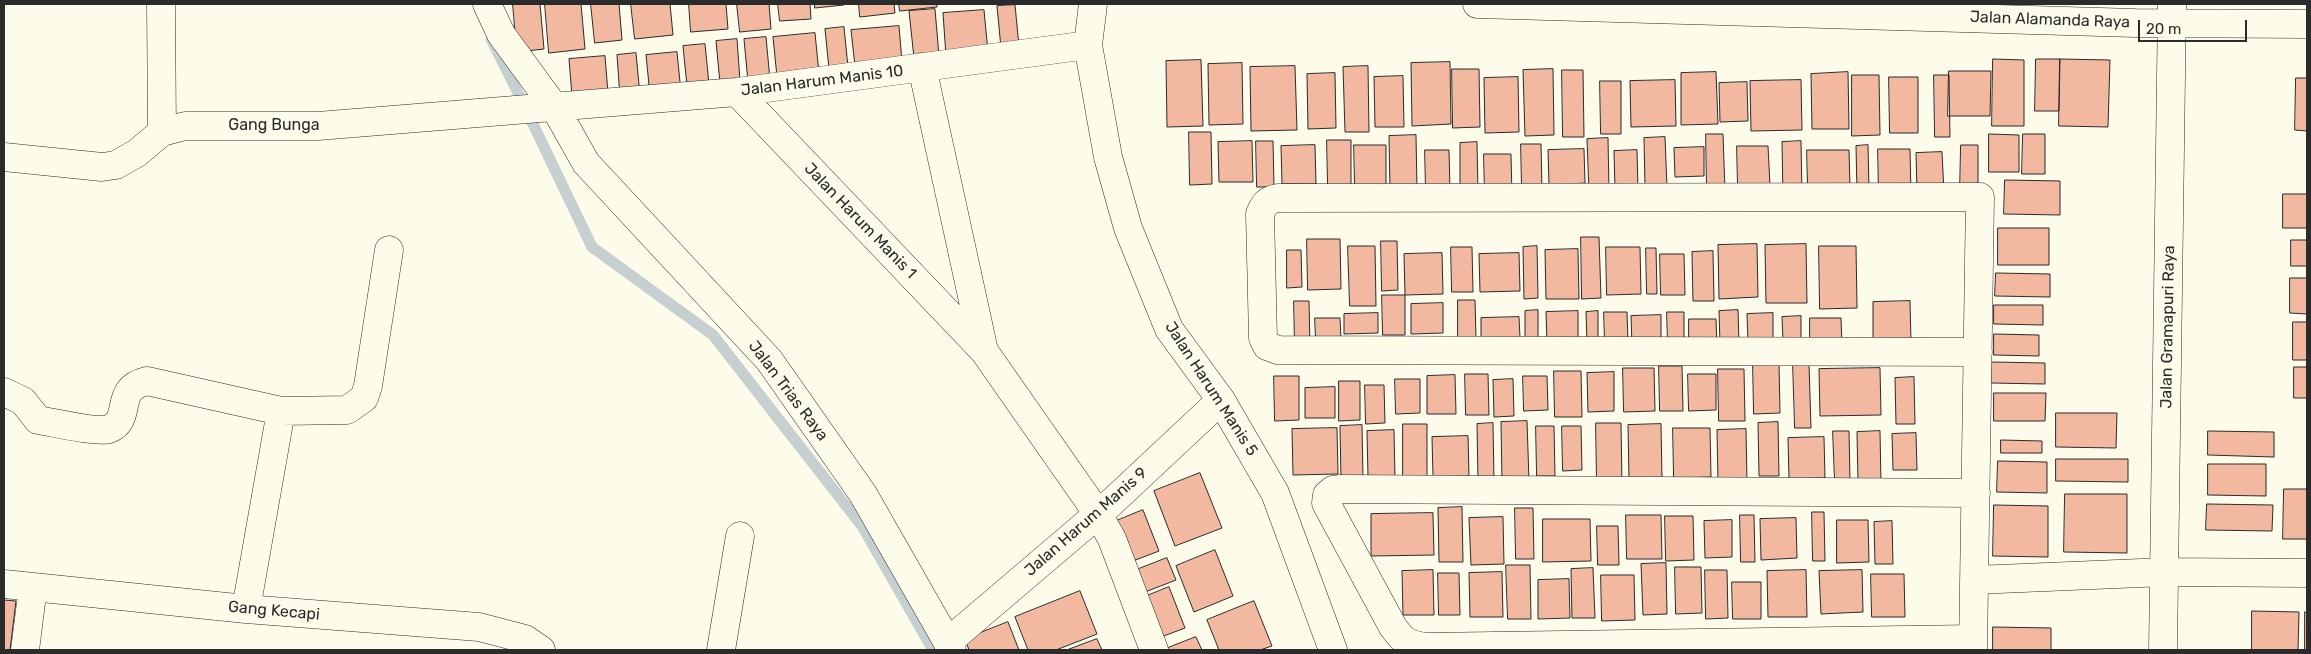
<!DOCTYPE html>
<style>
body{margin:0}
#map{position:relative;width:2311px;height:654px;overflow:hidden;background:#fdfbea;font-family:Rubik,sans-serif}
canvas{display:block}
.frame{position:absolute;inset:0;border:5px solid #2b2b2b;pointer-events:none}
.scale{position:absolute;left:2138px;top:20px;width:109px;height:22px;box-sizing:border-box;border:2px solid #2b2b2b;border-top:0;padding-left:6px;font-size:15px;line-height:18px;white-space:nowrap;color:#2b2b2b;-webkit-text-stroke:4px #fdfbea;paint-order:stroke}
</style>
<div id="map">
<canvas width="2311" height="654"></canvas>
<div class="frame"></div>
<div class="scale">20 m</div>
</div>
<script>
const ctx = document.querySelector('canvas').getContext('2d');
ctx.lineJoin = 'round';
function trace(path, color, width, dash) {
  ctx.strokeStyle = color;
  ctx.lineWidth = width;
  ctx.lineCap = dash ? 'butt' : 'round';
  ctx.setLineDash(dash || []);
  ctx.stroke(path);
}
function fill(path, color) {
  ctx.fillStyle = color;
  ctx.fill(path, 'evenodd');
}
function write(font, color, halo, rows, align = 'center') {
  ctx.font = font + ' Rubik,sans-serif';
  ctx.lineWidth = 4;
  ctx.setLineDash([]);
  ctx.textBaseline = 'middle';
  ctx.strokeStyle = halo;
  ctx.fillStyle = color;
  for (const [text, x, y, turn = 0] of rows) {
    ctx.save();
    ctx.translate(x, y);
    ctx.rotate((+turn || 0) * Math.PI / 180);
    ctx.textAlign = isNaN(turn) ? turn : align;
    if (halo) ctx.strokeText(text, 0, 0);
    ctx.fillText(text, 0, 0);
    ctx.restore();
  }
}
const stream = new Path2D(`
 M491,39L521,99
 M532,122L592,247L713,335L862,526L933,650`);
const building = new Path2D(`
 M513,4H540L544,49L517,52Z
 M545,4H581L585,49L549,53Z
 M591,4H619L622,40L595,43Z
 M631,4H670L673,35L635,39Z
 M689,4H726L728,29L691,32Z
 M737,4H769L771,29L740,32Z
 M778,4H810L811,19L780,21Z
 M815,4H844V5L815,8Z
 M859,4H894L895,13L860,17Z
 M899,4H937V7L900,11Z
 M1015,5L1019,46L1001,48L997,6Z
 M935,9L939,56L914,58L909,11Z
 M984,10L988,52L946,56L943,13Z
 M899,26L902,62L855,66L851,30Z
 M844,27L848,67L829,69L825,29Z
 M815,33L819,73L777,77L773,37Z
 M766,37L770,80L748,82L744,39Z
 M737,39L740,81L720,83L716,41Z
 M705,44L709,84L687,86L683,46Z
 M677,52L681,92L650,95L646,55Z
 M636,53L640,95L620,97L617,55Z
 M605,56L608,93L572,96L569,59Z
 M1993,59L2024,60V126H1992Z
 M2036,59H2060L2059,111H2035Z
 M2060,59L2110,60L2108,127L2059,126Z
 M1201,60L1203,126L1167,127L1166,61Z
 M1450,62L1451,124L1412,126L1411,63Z
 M1242,63L1243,124L1209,125L1208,64Z
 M1295,66L1297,130L1251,131L1250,67Z
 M1368,66L1369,132H1345L1343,67Z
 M1452,69H1479L1480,127L1453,128Z
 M1553,69L1554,135L1525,136L1523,70Z
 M1562,70H1583L1584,137H1563Z
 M1949,71H1991L1990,116H1948Z
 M1716,72L1718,124L1681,125V73Z
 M1848,72L1849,129H1812L1811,74Z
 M1335,73L1336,128L1308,129L1307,74Z
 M1852,75H1879L1880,135L1852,136Z
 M1934,75H1949L1950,137H1935Z
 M1403,76L1404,127H1375L1374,77Z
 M1518,77L1519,132L1485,133L1484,78Z
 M1889,77H1918V133H1890Z
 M2296,78H2307V131L2295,130Z
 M1675,80L1676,126L1631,127L1630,81Z
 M1801,80L1802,130L1751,131L1750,81Z
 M1600,81H1621V134H1601Z
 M1747,82L1748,121L1720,122L1719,83Z
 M1189,132H1211L1212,184L1190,185Z
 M1706,134H1723L1725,192H1707Z
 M1989,134L2019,135V172H1989Z
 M2023,134H2045V174H2022Z
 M1416,135L1417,189L1390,190L1389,136Z
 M1665,137L1667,187H1645L1644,138Z
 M1608,138L1609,191L1589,192L1587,139Z
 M1327,140H1351V187H1328Z
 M1252,141L1253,182H1219L1218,142Z
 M1256,141H1273L1274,187H1257Z
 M1801,141L1802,196L1783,197L1782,142Z
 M1477,142L1478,193H1460V143Z
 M1521,144H1541L1542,190H1522Z
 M1315,145L1316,184H1282L1281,146Z
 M1354,145H1386V185H1355Z
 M1868,145L1869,190L1857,191L1856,146Z
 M1961,145H1978V192H1960Z
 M1737,146H1768L1770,186L1738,188Z
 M1704,147V176L1675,177L1674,148Z
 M1584,149L1585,183L1549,185L1548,150Z
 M1878,149H1910L1911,195L1879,196Z
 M1425,150H1449L1450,192H1426Z
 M1637,150L1638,190H1615L1614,151Z
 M1807,150H1849L1850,188L1808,189Z
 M1942,152L1944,192H1917L1916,153Z
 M1484,154H1511L1512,197H1485Z
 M2005,180L2060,181V215L2004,214Z
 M2283,194H2307V228H2283Z
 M1998,228H2049V265H1998Z
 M1581,237H1599L1601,298L1582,299Z
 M1307,239H1340L1341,289L1308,290Z
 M2291,240H2307V266H2291Z
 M1381,241H1397L1398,290L1382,291Z
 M1757,244L1758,297L1719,299L1718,245Z
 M1806,244L1807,303H1766L1765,245Z
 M1348,246H1375L1376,306H1350Z
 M1537,246L1538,298L1524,299L1523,247Z
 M1819,246H1856L1857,308L1820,309Z
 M1451,247H1472L1473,292H1452Z
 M1606,247H1640L1641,294L1607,295Z
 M1646,248H1656L1657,294H1647Z
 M1578,249L1579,299H1546L1545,250Z
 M1287,250H1301L1302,287L1287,288Z
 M1713,251L1714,301H1693L1692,252Z
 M1442,253L1443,294L1405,295L1404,254Z
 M1519,253L1520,291L1480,292L1479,254Z
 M1660,254H1684L1685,295H1661Z
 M1996,273L2050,274V297L1995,296Z
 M2290,278H2307V314L2290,313Z
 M1382,295H1405V335H1383Z
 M1458,300H1475L1476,338H1458Z
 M1294,301H1309L1310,347H1295Z
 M1910,301L1911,342L1873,343V302Z
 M1443,303V333L1411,334V304Z
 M1994,305H2043V325L1994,324Z
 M1538,310V338H1525V311Z
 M1738,310L1739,344H1720L1719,311Z
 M1578,311V342L1547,343L1546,312Z
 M1598,311V342H1587L1586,312Z
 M1604,312H1627L1628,342L1605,343Z
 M1667,312H1684V345H1668Z
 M1378,313V333L1344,334V314Z
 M1773,313V341L1748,342L1747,314Z
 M1661,315V345L1632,346L1631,316Z
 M1801,316V340H1783L1782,317Z
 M1519,317L1520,338L1481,339V318Z
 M1315,318H1340L1341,340H1316Z
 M1810,318H1841L1842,345L1810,346Z
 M1689,319H1716L1717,348H1689Z
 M2293,322H2307V360H2293Z
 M1994,334L2039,335V356L1994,355Z
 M1992,362L2045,363V384L1991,383Z
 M1753,364H1779L1780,413L1754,414Z
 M1793,364H1809L1811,428H1795Z
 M1659,366H1682L1683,411H1660Z
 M2294,367H2307V398H2294Z
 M1623,368H1654L1655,411L1624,412Z
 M1880,368L1881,415L1820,416L1819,369Z
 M1718,369H1744L1745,421H1719Z
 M1554,371H1581L1582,417H1555Z
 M1614,372V411L1588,412L1587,373Z
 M1465,374H1488L1489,415H1466Z
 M1688,374H1716V410L1689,411Z
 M1455,375L1456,414H1427V376Z
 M1274,376H1299V420L1275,421Z
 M1523,376H1547L1548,410L1524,411Z
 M1914,377L1915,424H1896L1895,378Z
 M1395,379H1420V413L1396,414Z
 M1513,379L1514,416L1494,417L1493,380Z
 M1339,381H1360V420L1339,421Z
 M1365,385H1384L1385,423L1366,424Z
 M1335,387V418H1305V388Z
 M1994,393H2046L2045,421H1994Z
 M2056,413H2117L2116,448L2056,447Z
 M1527,421L1529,481L1502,482L1501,422Z
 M1778,422L1779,476H1759L1758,423Z
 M1493,423L1494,480L1478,481L1477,424Z
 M1596,423H1621L1622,484L1597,485Z
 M1403,424H1427V479H1403Z
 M1661,424L1662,479L1629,480L1628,425Z
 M1362,425L1363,478H1341L1340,426Z
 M1536,426H1554L1555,476H1537Z
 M1562,426H1581L1582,470L1563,471Z
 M1337,428L1338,474L1293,475L1292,429Z
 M1673,428H1710L1711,477L1674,478Z
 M1746,429L1747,482L1718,483L1717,430Z
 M1394,430L1395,478H1368L1367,431Z
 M1833,431H1849L1850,481H1835Z
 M1880,431L1881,483H1858L1857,432Z
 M2208,431L2274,432V457L2208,455Z
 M1916,433L1917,470H1893L1892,434Z
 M1468,436L1469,476L1433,477L1432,437Z
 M1824,437L1825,478L1789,479L1788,438Z
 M2001,440L2042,441V453H2001Z
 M2056,459H2128V482L2056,481Z
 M1998,461L2047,462V493L1997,492Z
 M2208,464H2266V496L2208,495Z
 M1200,473L1222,528L1175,546L1154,491Z
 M2284,489H2307V539H2283Z
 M2065,494H2127V553L2064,552Z
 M2207,504L2273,505L2272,531L2206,530Z
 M1994,505L2048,506V557L1993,556Z
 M1462,507L1463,562H1439L1438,508Z
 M1515,508H1533L1534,559H1516Z
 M1143,510L1159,551L1125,564L1109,524Z
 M1812,512H1824L1825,561H1813Z
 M1433,513L1434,555L1371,556V514Z
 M1626,515H1661L1662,559H1627Z
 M1740,515H1754L1755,562H1741Z
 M1665,516H1693L1694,560L1666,561Z
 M1503,517L1504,564L1471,565L1469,518Z
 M1796,518L1797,558L1761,560L1760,519Z
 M1543,519H1590L1591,561L1543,562Z
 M1732,520V557L1705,558L1704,521Z
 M1837,520H1868L1869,562L1837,563Z
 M1892,521L1893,564H1875L1874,522Z
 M1597,526H1618L1619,565H1598Z
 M1215,550L1233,596L1194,612L1176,566Z
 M1167,558L1176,580L1140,594L1131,572Z
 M1666,563L1667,614L1643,615L1641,564Z
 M1506,565H1530L1531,619H1508Z
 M1675,567H1701L1702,613L1676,614Z
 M1593,568L1595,618H1572L1571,569Z
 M1433,570L1434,615H1403L1402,571Z
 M1705,570H1727L1728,618L1706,619Z
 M1806,570L1807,617H1768L1767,571Z
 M1862,570L1863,612L1821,614L1819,571Z
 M1502,572L1503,617H1470L1469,573Z
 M1438,573H1459L1460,615H1439Z
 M1871,574H1904L1905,617H1872Z
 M1601,575H1634L1635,620L1602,621Z
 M1569,579L1570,618L1538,619V580Z
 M1732,582H1761V619H1733Z
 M1169,587L1185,628L1153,640L1137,600Z
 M1080,591L1097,634L1056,650H1028L1015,617Z
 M4,600L16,601L10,650H4Z
 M1254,601L1272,646L1260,650H1219L1207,620Z
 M2252,611L2299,612L2298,650H2252Z
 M2305,612L2307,613V650H2305Z
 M1008,622L1019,650H969L965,639Z
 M1993,627L2051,628V650H1993Z
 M1196,637L1202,650H1162Z
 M1097,639L1102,650H1067Z`);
const street = new Path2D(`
 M161,4L162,132
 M487,4L501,34L555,108L586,163L769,360L863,494L952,650
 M1093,4L1088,45L1108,157L1128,228L1169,329L1221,400L1275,493L1333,650
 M1477,4L2135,23L2307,24
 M922,67L984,351L1098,514L1112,539L1154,650
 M737,92L984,351
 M4,157L102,167L116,165L137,153L162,132L185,126H318L737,92L1088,45
 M4,392L23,401L38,420C52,422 97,433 109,429C134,419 112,389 147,381L281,411L246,609
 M281,411L347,410L364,398L368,386L389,250
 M1975,580L2165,572L2307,573
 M4,584L246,609L479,627L525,639L541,650
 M1973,639L1426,647C1407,644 1404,642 1393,627L1326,503L1327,495L1333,490L1341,489L1976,493
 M949,641L1111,503L1221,400
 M25,650L33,587
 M721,650L740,536
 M1973,650C1975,499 1978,348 1980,197L1278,198C1267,200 1264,204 1260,214L1263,338L1267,346L1278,350L1978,352
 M2163,650L2172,5`);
const streetNames = [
 ["Jalan Alamanda Raya",2050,20,2],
 ["Jalan Harum Manis 10",822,81,-7],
 ["Gang Bunga",274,125],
 ["Jalan Harum Manis 1",860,221,46],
 ["Jalan Gramapuri Raya",2168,327,-89],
 ["Jalan Harum Manis 5",1211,389,57],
 ["Jalan Trias Raya",788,391,53],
 ["Jalan Harum Manis 9",1086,522,-41],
 ["Gang Kecapi",274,611,5]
];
trace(stream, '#c7d0d0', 11);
fill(building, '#f2b8a0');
trace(building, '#2b2b2b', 1);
trace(street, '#2b2b2b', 29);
trace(street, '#fdfbea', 28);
write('16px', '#2b2b2b', '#fdfbea', streetNames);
</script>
